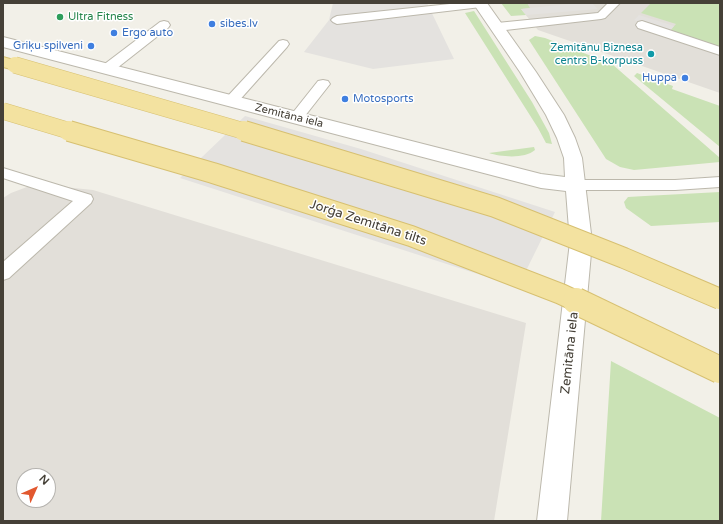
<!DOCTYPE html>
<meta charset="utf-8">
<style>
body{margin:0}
#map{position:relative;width:723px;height:524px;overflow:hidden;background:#f2f0e8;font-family:"Varela Round",sans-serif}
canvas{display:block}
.frame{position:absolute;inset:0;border:4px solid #454037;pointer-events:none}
.north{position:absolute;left:16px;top:468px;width:40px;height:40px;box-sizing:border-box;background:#fff;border:1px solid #b5b3af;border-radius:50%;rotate:45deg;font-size:11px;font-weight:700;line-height:16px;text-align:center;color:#454037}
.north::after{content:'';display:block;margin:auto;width:14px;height:18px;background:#e2582f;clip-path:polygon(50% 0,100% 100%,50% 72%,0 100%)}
</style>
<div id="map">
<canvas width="723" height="524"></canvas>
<div class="frame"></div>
<div class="north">N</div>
</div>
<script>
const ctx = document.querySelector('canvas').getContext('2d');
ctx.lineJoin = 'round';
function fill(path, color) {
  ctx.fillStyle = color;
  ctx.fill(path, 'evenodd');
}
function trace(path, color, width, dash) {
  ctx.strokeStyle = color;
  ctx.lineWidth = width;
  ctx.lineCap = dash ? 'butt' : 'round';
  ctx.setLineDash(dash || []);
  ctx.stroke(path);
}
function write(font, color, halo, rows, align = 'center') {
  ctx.font = font + ' "Varela Round",sans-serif';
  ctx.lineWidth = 3;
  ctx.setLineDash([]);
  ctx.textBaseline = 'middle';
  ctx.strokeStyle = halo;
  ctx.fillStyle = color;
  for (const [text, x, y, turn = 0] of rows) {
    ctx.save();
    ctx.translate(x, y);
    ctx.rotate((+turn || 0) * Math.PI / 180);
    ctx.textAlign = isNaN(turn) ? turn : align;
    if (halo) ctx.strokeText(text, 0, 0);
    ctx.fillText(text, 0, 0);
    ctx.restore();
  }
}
const industrial = new Path2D(`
 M516,3H720V93L538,30Z
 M35,184L93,190L526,323L494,521H3V198L11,193ZM24,476H48V500H24Z`);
const green = new Path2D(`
 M501,3H527L530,8L521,9L526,15L511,16Z
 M651,3H720V48L669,32L676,24L641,13Z
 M474,11L532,102L549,133L552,144L546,143L538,128L465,13Z
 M535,36L545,38L612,64L720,158V162L634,170L620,167L606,159L529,40Z
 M637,73L673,86L672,89L720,106V147L634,76Z
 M534,147L535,150C525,159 501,157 489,153Z
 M720,192V222L651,226L626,208L624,202L628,197L645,196Z
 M611,361L720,418V521H601Z`);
const parking = new Path2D(`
 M333,3H427L454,59L373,69L304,52L329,20Z
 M578,3H592L598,9L526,15L521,9Z
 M639,15L674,26L669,32L634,20Z
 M245,116L361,149L555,212L518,287L180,178Z`);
const lane = new Path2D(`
 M459,3L487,4L485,6L481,7L337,24L333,22L331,20L333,18L337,16Z
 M608,3H620L605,18L601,19L497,31L493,30L491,27L493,24L497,23L598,13Z
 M164,21L168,22L170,25L168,28L112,72H102L100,69L102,66L160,22Z
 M642,21L720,47V55L638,28L636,25L638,22Z
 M283,40L287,41L289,44L287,47L236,104L231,105L226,104L224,101L226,98L279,41Z
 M323,80L328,81L330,84L301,121L296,122L291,121L289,118L291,115L318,81Z
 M3,168L91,195L93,199L91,203L9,278L3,280V262L73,201L3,178Z
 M720,177V187L675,190H575L569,189L567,185L569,181L575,180H675Z`);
const street = new Path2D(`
 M473,3H487L536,72L564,115L575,138L582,158L592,242L567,521H537L570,242L566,191L541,188L3,47V37L541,174L565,177L564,158L557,138L546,115L520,72Z`);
const primary = new Path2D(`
 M3,57L21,62L23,65L21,68L15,70L3,67Z`);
const primaryBridgeFar2 = new Path2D(`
 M15,65L247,132
 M3,111L73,132`);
const primaryBridgeFar1 = new Path2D(`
 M69,131L213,173L411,236L561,294L578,302
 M244,131L495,207L624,258L720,299`);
const primaryBridge = new Path2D(`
 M576,301L720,370`);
const markers = [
 [60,17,4,"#2e9e5b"],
 [212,24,4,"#3f7fe0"],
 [114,33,4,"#3f7fe0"],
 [91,46,4,"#3f7fe0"],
 [651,54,4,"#0f9aa8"],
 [685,78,4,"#3f7fe0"],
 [345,99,4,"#3f7fe0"]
];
const farLeisurenames = [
 ["Ultra Fitness",68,17]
];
const farShopnames = [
 ["sibes.lv",220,24],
 ["Ergo auto",122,33],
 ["Griķu spilveni",83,46,"right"],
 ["Huppa",677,78,"right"],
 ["Motosports",353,99]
];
const farCulturenames = [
 ["Zemitānu Biznesa",643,48],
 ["centrs B-korpuss",643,61]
];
const farStreetnames = [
 ["Zemitāna iela",289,116,14]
];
const streetNames = [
 ["Jorģa Zemitāna tilts",368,223,18],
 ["Zemitāna iela",570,353,-84]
];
fill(industrial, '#e2dfd9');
fill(green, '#cae2b5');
fill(parking, '#e4e2df');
trace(lane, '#bcb8ac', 2);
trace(street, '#bcb8ac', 2);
trace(primary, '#d7c071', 2);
fill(lane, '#fff');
fill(street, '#fff');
fill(primary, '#f3e2a0');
trace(primaryBridgeFar2, '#d7c071', 17, []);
trace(primaryBridgeFar1, '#d7c071', 22, []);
trace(primaryBridge, '#d7c071', 28, []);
trace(primaryBridgeFar2, '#f3e2a0', 16);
trace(primaryBridgeFar1, '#f3e2a0', 20);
trace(primaryBridge, '#f3e2a0', 26);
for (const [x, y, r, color] of markers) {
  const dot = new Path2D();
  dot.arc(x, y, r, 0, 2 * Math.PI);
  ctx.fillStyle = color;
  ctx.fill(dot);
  trace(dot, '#fff', 1.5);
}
write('11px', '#27864d', '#fff', farLeisurenames, 'left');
write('11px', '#366cbe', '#fff', farShopnames, 'left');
write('11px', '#0d838f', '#fff', farCulturenames, 'right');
write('11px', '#454037', '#fff', farStreetnames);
write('13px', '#454037', '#fff', streetNames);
</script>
